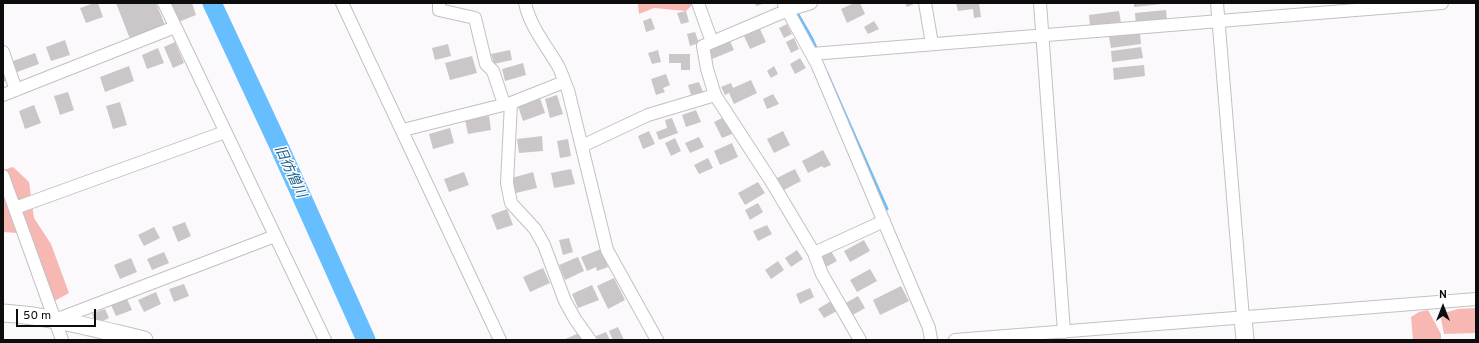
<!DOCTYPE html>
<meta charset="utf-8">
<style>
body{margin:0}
#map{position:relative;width:1479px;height:343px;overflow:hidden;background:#fbf9fc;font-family:Overpass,sans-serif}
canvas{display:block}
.frame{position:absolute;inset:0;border:4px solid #0e0d0e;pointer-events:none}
.north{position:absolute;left:1423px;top:287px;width:40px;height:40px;-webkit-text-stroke:3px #fff;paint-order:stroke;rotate:0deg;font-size:11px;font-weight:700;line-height:16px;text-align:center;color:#0e0d0e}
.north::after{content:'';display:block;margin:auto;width:14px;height:18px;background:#0e0d0e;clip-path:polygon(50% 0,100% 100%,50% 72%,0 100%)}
.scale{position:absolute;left:16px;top:309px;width:80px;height:18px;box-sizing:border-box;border:2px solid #0e0d0e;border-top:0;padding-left:5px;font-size:12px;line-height:14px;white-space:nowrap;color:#0e0d0e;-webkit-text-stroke:3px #fff;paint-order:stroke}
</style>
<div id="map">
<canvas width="1479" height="343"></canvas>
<div class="frame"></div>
<div class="north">N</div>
<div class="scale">50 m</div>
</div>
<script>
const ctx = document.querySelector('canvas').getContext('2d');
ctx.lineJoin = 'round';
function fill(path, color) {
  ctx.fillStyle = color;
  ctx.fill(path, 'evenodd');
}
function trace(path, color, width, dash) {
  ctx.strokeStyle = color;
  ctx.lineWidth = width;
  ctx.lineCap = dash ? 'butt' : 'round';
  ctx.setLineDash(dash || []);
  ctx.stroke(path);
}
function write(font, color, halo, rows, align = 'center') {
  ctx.font = font + ' Overpass,"Noto Sans JP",sans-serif';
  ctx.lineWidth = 3;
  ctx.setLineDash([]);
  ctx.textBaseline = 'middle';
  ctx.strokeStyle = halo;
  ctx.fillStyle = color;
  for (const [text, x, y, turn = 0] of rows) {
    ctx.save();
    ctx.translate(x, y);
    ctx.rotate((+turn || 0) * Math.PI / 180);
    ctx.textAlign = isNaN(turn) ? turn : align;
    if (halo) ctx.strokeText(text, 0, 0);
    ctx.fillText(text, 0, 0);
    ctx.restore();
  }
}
const green = new Path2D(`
 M638,3H694L686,11L654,8L639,14Z
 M13,167L29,182L34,218L51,244L69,293L49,304L33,259L17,233L3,232V170Z
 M1476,308V333L1444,334L1441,319L1444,313L1458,309Z
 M1428,310L1441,334V340H1413L1411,317L1419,312Z`);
const stream = new Path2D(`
 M796,11L811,37L817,50
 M827,73L887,209`);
const river = new Path2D(`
 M212,3L278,144L366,340`);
const building = new Path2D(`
 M94,3H98L103,17L86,23L80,8Z
 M116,3H156L165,25L130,39Z
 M168,3H192L196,15L176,23Z
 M755,3H766L756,6Z
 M854,3H860L865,14L847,23L841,9Z
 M905,3H916L907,7Z
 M956,3H979L981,17L974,18L973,9L958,11Z
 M1134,3H1162V4L1134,7Z
 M1166,10L1167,21L1136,25L1135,13Z
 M686,11L689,22L681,24L677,13Z
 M1119,11L1121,23L1090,27L1089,15Z
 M651,18L655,29L646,32L643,21Z
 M874,21L879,29L868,34L864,27Z
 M787,24L792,34L784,38L779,28Z
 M760,29L766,42L750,49L744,36Z
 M695,32L699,43L690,46L687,34Z
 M1140,33L1141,44L1111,48L1109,37Z
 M794,38L799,49L791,53L786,42Z
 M65,40L70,55L51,61L46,47Z
 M730,41L734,50L712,59L708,50Z
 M175,42L184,63L173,68L164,47Z
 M448,44L451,56L435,60L432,48Z
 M1141,47L1143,58L1112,62L1111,51Z
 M158,48L164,63L147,69L142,55Z
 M510,50L512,60L494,64L491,54Z
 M658,50L661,62L652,64L648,53Z
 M35,53L39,64L17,72L13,61Z
 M669,54H690V70H681V63H669Z
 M472,56L477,73L450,80L445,63Z
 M800,58L806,68L795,74L790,64Z
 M523,63L526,75L505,81L502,69Z
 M1144,65L1145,76L1114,80L1113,68Z
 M129,66L134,81L105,92L100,77Z
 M774,66L778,74L771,78L767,71Z
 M3,73L6,81L3,82Z
 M666,74L670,85L663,88L665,92L656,95L651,79Z
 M751,80L757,93L734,104L729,93L725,95L721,87L731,83L733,88Z
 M699,82L703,92L691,95L688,85Z
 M68,92L74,110L60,115L54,96Z
 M773,94L779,104L767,109L763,99Z
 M557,95L563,114L550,118L545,99Z
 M540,98L545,113L523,121L518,106Z
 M120,102L127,125L113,129L106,106Z
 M34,105L41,123L25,129L19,111Z
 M696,110L701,122L686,127L682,115Z
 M489,116L491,130L468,134L465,120Z
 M724,117L732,134L722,138L714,122Z
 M672,118L678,133L659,140L656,132L667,128L665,120Z
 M450,128L454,143L433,149L429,134Z
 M649,131L655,144L643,149L638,136Z
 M783,131L790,145L774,153L767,139Z
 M542,136L543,151L519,153L517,139Z
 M699,137L704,147L690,153L685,143Z
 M675,138L681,151L671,156L665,143Z
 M568,139L571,156L560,158L557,141Z
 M732,143L738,157L720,165L714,151Z
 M823,150L831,165L824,168L822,166L808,173L802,161Z
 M708,158L713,168L699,174L694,165Z
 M571,169L575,184L554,188L551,173Z
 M795,169L801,181L782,191L775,179Z
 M464,172L469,185L449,192L444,179Z
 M533,172L537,188L516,193L512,178Z
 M758,182L765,193L745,205L738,193Z
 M758,203L763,212L750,220L745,210Z
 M507,209L513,225L497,230L491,215Z
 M185,222L191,236L178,242L172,227Z
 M767,225L772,234L758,241L753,231Z
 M154,227L160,238L144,246L138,235Z
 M569,238L573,252L563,255L559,240Z
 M864,240L870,251L850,262L844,251Z
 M601,249L608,267L597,271L596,267L587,271L581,257Z
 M797,250L803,259L791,267L785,258Z
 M831,251L837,261L824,268L818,258Z
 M164,252L169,263L152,270L147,259Z
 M578,257L584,271L565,280L559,265Z
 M131,258L137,272L120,279L114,265Z
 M778,261L784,270L771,279L765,270Z
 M543,268L550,283L530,292L523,277Z
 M870,269L877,281L857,292L850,280Z
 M614,278L625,300L608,309L597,286Z
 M184,284L189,296L174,302L169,289Z
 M592,285L599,300L578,308L572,294Z
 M901,286L909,301L880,315L873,300Z
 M810,288L814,297L800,304L796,294Z
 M156,292L161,304L144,312L138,300Z
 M858,296L865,308L851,316L844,304Z
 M127,299L132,310L116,316L111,305Z
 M831,301L837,311L824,318L818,309Z
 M105,309L109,318L96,324L92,314Z
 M618,327L624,340H613L609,331Z
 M606,332L610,340H598L596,336Z
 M579,333L582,340H563Z`);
const street = new Path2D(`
 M164,3L325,340
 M342,3L500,340
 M439,3V10L475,18L486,64L493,71L504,104
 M525,3C530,26 545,44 557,64C562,72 564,82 568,90L607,250L657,340
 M698,3L712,42
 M811,3L788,10L703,46L707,69L715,95L771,181L814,253L822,274L860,340
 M925,3L932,44
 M1040,3L1064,332
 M1217,3L1243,318
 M784,4L817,64L929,328L931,340
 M3,52L16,90
 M812,54L1442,3
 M3,95L175,27
 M511,103L507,183L511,203L535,229L544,245L565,301L575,319L590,340
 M403,130L511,103L564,82
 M582,146L648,115L715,95
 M3,176L55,320
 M15,208L225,132
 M814,253L884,221
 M62,340L55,320L275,236
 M955,340L1476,299`);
const secondary = new Path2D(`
 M3,313C51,316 97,329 144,340
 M1243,318L1245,340`);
const waterNames = [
 ["旧彷僧川",289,172,65]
];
fill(green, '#f7b8b4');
trace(stream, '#66beff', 3);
trace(river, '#66beff', 19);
fill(building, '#cbc7c9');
trace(street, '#c2c0c3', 14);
trace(secondary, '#c2c0c3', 19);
trace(street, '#fff', 12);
trace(secondary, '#fff', 17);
write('italic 14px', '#1d5d87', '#fff', waterNames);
</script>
